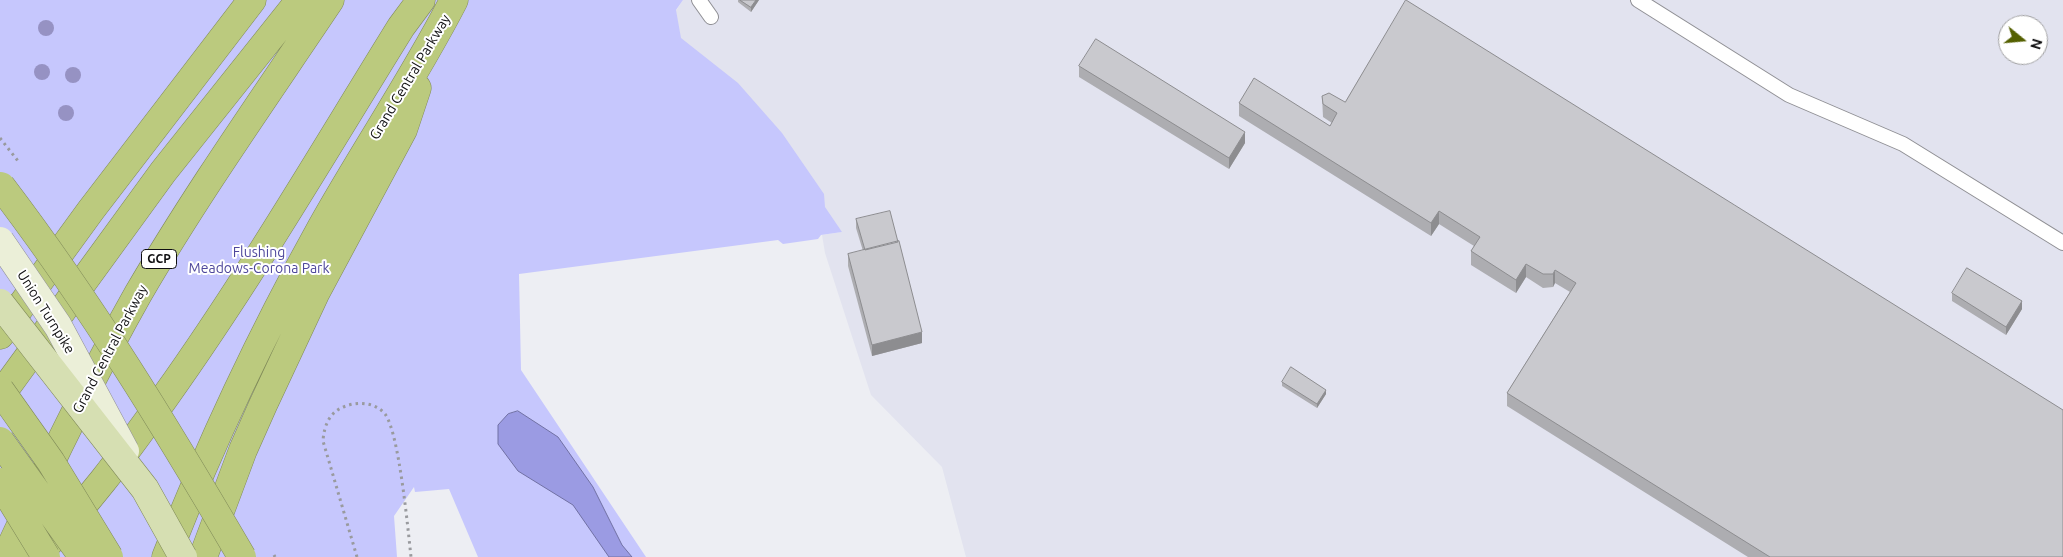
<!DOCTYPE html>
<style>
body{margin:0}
#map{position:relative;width:2063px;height:557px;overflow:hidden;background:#edeef3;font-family:Ubuntu,sans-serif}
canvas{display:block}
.north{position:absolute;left:1998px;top:15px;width:50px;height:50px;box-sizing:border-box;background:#fff;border:1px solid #9f9fa0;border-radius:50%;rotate:107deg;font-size:14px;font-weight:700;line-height:20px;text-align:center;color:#0f0f11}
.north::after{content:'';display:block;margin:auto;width:18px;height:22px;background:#546000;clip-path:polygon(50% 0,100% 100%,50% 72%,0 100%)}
</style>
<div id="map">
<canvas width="2063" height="557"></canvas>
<div class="north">N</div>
</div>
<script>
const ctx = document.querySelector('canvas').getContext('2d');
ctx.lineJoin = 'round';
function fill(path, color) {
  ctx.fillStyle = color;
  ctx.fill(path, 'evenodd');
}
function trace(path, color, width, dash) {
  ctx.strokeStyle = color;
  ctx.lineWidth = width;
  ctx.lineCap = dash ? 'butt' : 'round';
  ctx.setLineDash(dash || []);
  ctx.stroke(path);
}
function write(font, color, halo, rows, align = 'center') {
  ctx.font = font + ' Ubuntu,sans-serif';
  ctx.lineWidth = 4;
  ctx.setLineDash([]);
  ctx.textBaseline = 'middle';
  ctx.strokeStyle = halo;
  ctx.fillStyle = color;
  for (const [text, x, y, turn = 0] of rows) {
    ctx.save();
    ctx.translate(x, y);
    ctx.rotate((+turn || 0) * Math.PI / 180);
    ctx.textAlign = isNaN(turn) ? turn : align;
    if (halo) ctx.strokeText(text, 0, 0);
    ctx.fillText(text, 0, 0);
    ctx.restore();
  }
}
const built = new Path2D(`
 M683,0H2063V557H966L942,467L871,395L825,253L822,235L842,232L654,44ZM2008,25H2038V55H2008Z`);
const green = new Path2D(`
 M0,0H683L676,10L681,38L738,83L782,133L824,194L825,207L842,232L821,235L818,239L783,244L778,240L519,274L521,370L646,557H478L449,489L415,492L414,487L394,516L397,557H0Z`);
const water = new Path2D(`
 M518,411L558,437L593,487L622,545L632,557H609L573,505L518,471L498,444V425L508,414Z`);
const path = new Path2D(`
 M0,138L18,161
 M274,555L275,557
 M357,557L323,441C324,425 330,411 346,406C359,401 376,403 385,414C399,432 408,530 411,557`);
const lane = new Path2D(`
 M699,0L711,17
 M1638,0L1789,95L1903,144L2063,243`);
const highway = new Path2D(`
 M0,335L91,210L252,0
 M0,396L163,172L300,0
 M6,557C47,468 90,379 138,294C197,193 265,97 330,0
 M34,557C84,510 125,453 165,397C250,278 324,151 401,27L421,0
 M166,557C210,444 262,334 321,228C364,151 414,78 454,0
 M203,557L243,450L263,405L315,294L403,130L417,88`);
const secondaryBridge = new Path2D(`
 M0,241L58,326L125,451`);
const primaryBridge = new Path2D(`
 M0,303L145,489L183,557`);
const highwayBridge = new Path2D(`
 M1,186C91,304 167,429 242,557
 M0,390L51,462L109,557
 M0,441L83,557
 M0,482L46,557`);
const trees = [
 [46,28],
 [42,72],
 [73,75],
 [66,113]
];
const wall = new Path2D(`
 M738,0H759L751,12L738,2Z
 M1079,66L1245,143L1229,169L1079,77Z
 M1322,96L2063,557H1748L1507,406V393L1570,292L1555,283L1553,287L1543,288L1526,277L1516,293L1471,265V251L1474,246L1439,224L1431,236L1239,116V103L1330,126L1332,123L1323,117Z
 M856,219L922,343L872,356L848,266V254L863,251L856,228Z
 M1952,293L2022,309L2006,335L1952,301Z
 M1282,382L1326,394L1317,408L1282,386Z`);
const shadedWall = new Path2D(`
 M756,0H759L751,12V7Z
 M1245,132V143L1229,169V158Z
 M1439,211V224L1431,236V223Z
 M1526,264V277L1516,293V280Z
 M1555,270V283L1553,287V274Z
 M2022,301V309L2006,335V327Z
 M922,332V343L872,356V345Z
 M1326,390V394L1317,408V404Z`);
const building = new Path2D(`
 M740,0H756L751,7Z
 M1406,0L2063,410V557H1770L1507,393L1576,283L1555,270L1553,274H1543L1526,264L1516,280L1471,251L1480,237L1439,211L1431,223L1239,103L1254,78L1330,126L1337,113L1323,104L1322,96L1329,93L1345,102Z
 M1096,39L1245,132L1229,158L1079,66Z
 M890,211L898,242L865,250L856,219Z
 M899,241L922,332L872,345L848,254Z
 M1967,268L2022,301L2006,327L1952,293Z
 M1291,367L1326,390L1317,404L1282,382Z`);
const shields = [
 [159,259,35]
];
const shieldNames = [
 ["GCP",159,259]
];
const streetNames = [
 ["Grand Central Parkway",410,77,-59],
 ["Union Turnpike",46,312,58],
 ["Grand Central Parkway",110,349,-62]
];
const parkNames = [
 ["Flushing",259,252],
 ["Meadows-Corona Park",259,268]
];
fill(built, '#e2e3ef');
fill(green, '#c6c7fd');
fill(water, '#9b9be3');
trace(water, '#7171a4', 1);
trace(lane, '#909095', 16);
trace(highway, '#7f8958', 29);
trace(path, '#999a9e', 3, [2.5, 4]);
trace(lane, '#fff', 14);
trace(highway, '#bbca7e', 28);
trace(secondaryBridge, '#909095', 29, []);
trace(primaryBridge, '#7f8958', 29, []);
trace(highwayBridge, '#7f8958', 29, []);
trace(secondaryBridge, '#ebefd8', 28);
trace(primaryBridge, '#d6dfb2', 28);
trace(highwayBridge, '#bbca7e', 28);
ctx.fillStyle = '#9692c3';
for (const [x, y] of trees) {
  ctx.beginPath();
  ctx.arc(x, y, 8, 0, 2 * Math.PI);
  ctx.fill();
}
fill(wall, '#adadb1');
fill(shadedWall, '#8d8d90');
fill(building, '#c9c9ce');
trace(building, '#8d8d90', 1);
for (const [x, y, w] of shields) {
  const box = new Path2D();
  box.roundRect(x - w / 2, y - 9.5, w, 19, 4);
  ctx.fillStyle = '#fff';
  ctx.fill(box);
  trace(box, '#0f0f11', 1);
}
write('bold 12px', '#0f0f11', null, shieldNames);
write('14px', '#0f0f11', '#fff', streetNames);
write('14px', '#4e479c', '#fff', parkNames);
</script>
